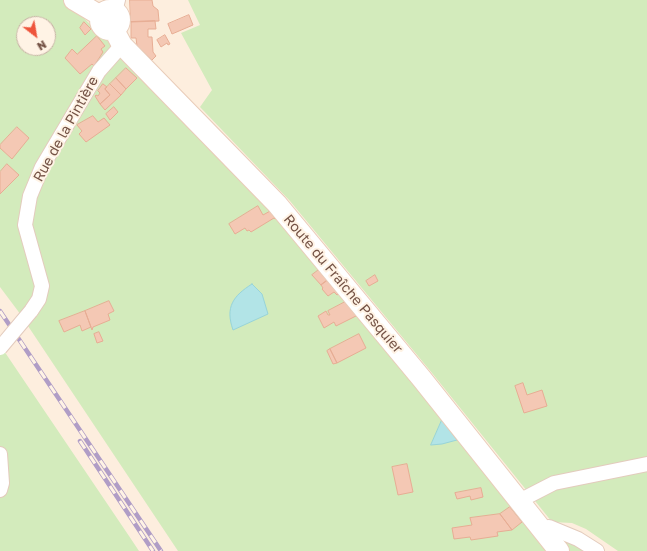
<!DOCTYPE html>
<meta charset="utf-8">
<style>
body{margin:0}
#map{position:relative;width:647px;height:551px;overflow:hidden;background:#fdeede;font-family:"Golos Text",sans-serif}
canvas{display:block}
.north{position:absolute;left:16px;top:16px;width:40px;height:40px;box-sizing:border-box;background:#fff3e5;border:1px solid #c7b3a5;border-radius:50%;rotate:149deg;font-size:11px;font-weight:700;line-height:16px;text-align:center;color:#745245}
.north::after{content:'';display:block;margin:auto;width:14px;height:18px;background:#ee553c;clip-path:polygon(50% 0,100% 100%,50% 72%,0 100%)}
</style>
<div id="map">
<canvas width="647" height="551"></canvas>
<div class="north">N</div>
</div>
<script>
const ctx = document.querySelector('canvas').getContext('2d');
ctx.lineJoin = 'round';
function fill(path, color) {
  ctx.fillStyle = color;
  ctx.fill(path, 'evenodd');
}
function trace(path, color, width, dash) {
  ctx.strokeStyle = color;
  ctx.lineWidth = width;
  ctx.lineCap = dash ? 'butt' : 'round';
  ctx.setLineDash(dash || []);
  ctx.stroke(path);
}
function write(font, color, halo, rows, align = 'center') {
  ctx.font = font + ' "Golos Text",sans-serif';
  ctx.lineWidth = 4;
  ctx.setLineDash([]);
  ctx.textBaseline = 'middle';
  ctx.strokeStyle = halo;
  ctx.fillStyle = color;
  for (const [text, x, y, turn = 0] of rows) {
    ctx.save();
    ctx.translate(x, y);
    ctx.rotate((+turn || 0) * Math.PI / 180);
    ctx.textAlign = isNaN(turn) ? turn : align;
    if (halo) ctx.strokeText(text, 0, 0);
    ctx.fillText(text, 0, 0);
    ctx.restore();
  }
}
const green = new Path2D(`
 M0,0H65L277,204L543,531L597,551H178L18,311L0,287ZM24,24H48V48H24Z
 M188,0H647V551H618L586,529L572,523L552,522L432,373L290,201L200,107L212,90L181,33L200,25Z
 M0,345L129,536L139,551H0Z`);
const water = new Path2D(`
 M252,284L262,294L268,314L233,330C225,307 233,296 252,284Z
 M442,420L457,440L442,444L431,445Z`);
const building = new Path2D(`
 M130,0H152L153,6L158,10L159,21L131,22Z
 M189,15L193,25L172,34L168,24Z
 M155,21L156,29H148V37H152L153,52L156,56L152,60L137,46L136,38H131V22Z
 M84,22L91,29L85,35L80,28Z
 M165,35L170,44L168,45L167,43L161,47L157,40Z
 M97,36L105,46L101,49L103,52L94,66L92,64L80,74L65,58L72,49L77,54Z
 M126,68L137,78L126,89L116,78Z
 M116,78L126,89L121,95L110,84Z
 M103,84L107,87L105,89L110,95L100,104L95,96L96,95L98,96L100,93L98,91Z
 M110,84L121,95L105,110L100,104L110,95L105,89Z
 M114,107L118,112L110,120L106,114Z
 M93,116L98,122L104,118L110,125L86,142L79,134L82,131L77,125Z
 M17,127L29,138L12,159L0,148V145Z
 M7,164L19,175L0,194V172Z
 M258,206L263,215L272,210L278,217L275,219L274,218L251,232L249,230L247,231L245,228L235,234L229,224Z
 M320,269L329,279L321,285L312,275Z
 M375,275L378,281L369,286L366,281Z
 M329,279L340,293L337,295L334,292L328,296L322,289L323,288L321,285Z
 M109,301L114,311L108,314L110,320L93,327L92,330L85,311Z
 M347,301L358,315L336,326L334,322L324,328L318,316L326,311L328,315H330L328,311Z
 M85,311L91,327L82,331L80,325L64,332L59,321Z
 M99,332L103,341L97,343L94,334Z
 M359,334L366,348L337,363L330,349Z
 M330,349L337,363L333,364L327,351Z
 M523,383L527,395L542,390L547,406L524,413L515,386Z
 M407,464L413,492L398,495L392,467Z
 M481,488L483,497L471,500L470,496L457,499L455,493Z
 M510,507L522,522L512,530L500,514Z
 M500,514L512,530L497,532L498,536L471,540L470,537L454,539L452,528L472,525L470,518Z`);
const street = new Path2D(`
 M115,11L118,0
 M31,311L39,299L42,286L25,225L30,196L42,167L99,71L122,45
 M0,454L2,483L0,490
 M519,501L554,483L647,464
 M543,531L549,527L578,539L597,551`);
const secondary = new Path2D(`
 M74,0L101,16
 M100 20a10 10 0 1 1 20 0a10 10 0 1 1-20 0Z
 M114,30L122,45L277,204L422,379L559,551`);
const rail = new Path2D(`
 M0,311L161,551
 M80,441L153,551`);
const streetBridge = new Path2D(`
 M0,348L31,311`);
const streetNames = [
 ["Rue de la Pintière",66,129,-61],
 ["Route du Fraîche Pasquier",343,284,50]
];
fill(green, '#d3ebbc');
fill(water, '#b2e4e7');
trace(water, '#98d4d9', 1);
fill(building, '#f4c8b4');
trace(building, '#e7ad94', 1);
trace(street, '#e3cbbd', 16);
trace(secondary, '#e9ccb9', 22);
trace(street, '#fff', 14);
trace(secondary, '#fff', 20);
trace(rail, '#b09dc6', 4.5);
trace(rail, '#fff3e5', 3, [9]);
trace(streetBridge, '#e3cbbd', 16, []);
trace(streetBridge, '#fff', 14);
write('14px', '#745245', '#fff3e5', streetNames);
</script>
